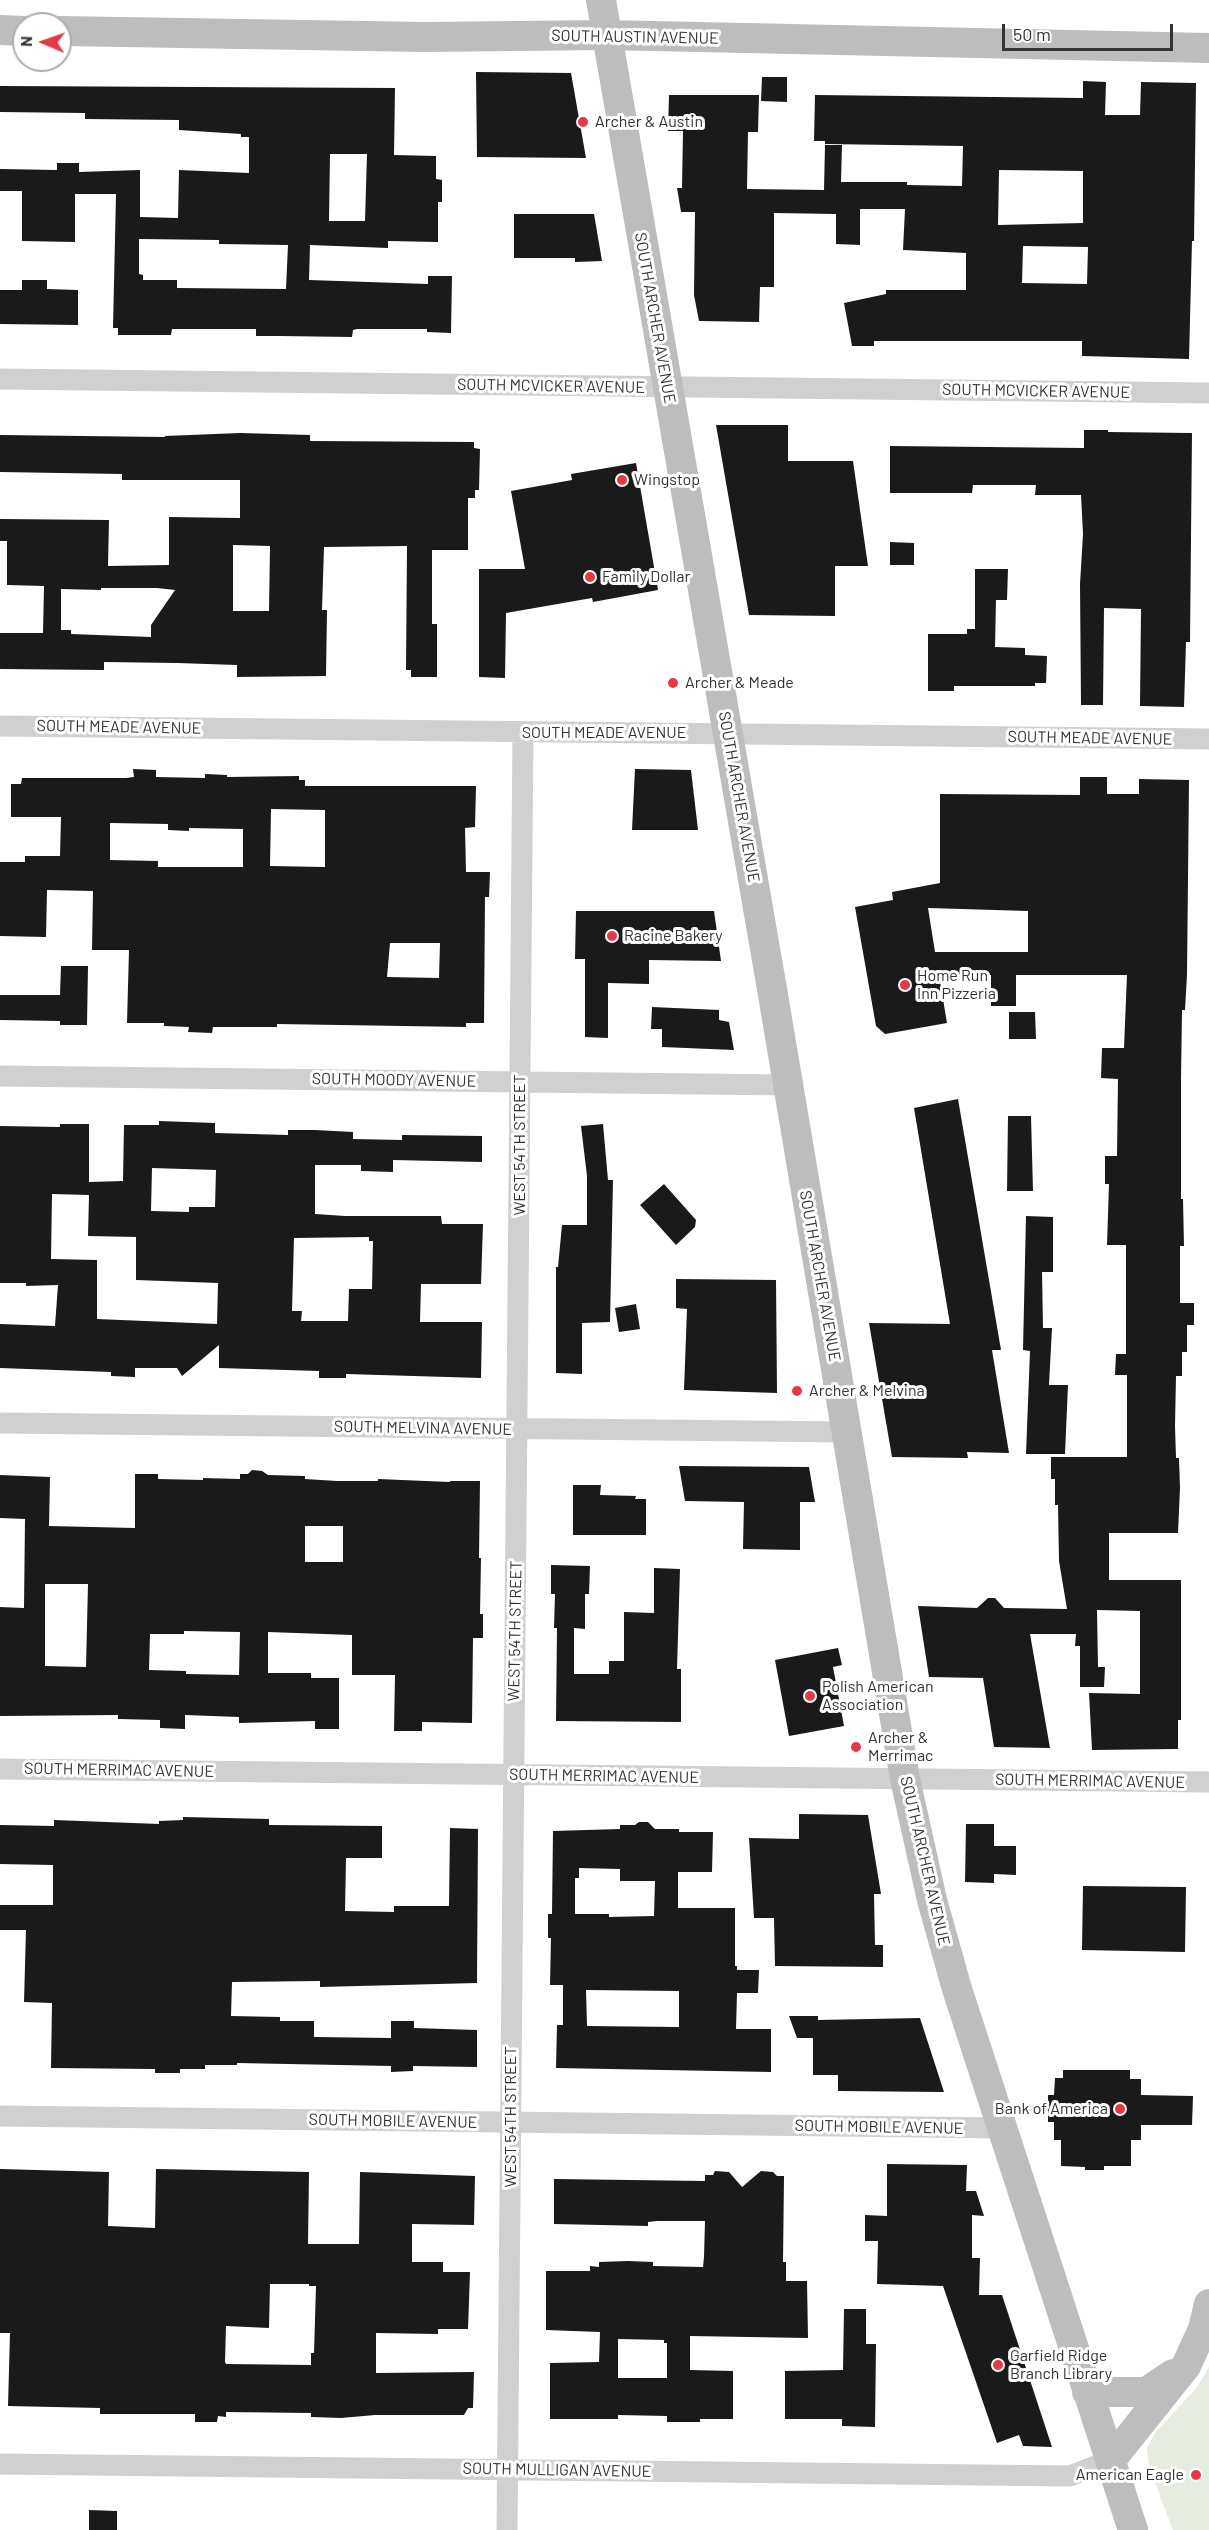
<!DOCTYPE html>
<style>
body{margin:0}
#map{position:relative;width:1209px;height:2530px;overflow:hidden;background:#fff;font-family:Barlow,sans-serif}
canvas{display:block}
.north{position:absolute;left:12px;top:12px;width:60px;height:60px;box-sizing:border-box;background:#fff;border:2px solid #adadad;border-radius:50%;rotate:272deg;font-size:16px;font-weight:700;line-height:24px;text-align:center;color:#333}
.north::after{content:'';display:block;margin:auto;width:21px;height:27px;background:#e63946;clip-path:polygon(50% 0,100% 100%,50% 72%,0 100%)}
.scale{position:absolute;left:1002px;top:24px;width:171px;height:27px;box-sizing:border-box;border:3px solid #333;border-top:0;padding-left:8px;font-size:18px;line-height:21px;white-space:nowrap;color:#333;-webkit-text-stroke:4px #fff;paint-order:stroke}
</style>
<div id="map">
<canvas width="1209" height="2530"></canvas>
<div class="north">N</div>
<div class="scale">50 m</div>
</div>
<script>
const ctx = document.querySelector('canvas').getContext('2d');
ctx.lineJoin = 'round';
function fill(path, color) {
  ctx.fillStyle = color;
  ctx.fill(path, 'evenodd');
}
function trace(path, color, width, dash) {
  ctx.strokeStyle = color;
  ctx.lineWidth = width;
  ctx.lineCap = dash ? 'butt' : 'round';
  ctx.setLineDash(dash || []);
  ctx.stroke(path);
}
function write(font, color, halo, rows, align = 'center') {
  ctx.font = font + ' Barlow,sans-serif';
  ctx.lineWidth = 6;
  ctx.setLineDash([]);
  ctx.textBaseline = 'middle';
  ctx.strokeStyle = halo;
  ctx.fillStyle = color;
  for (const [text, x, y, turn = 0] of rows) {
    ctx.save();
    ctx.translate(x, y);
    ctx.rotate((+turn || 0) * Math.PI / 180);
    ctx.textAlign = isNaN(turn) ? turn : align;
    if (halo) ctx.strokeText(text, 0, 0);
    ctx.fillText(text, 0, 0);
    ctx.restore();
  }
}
const green = new Path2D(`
 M1209,2367V2530H1173L1149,2467L1147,2448L1155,2433L1197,2387Z`);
const building = new Path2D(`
 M476,72L571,73L586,158L477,157Z
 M762,77H787V102L761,101Z
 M1083,81L1106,82L1105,115H1140L1141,82L1196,83L1194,241H1192L1189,359L1082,356V341H874V346H852L844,303L886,294V290H966V253L903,250L905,209H860V245L836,244V214L774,213V287H760L759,322L699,321L694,295L695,212H681L677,188H682L683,131H668L669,95H759L758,132H748L747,189L824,190L825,145H842L841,182H907V185L962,186L963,146L825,144V141H814L815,95L1083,98ZM999,170L1083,171V223L998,225ZM1023,246L1088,247L1087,284L1022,283Z
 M0,86L395,88L394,155L436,156V179L442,180V202H438V242L388,241V248L310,245L309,280L428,284V276H452L451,333L427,332V329H357L353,330L352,337L279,336H256V329H172L171,335H118V328H113L116,194H75V242L22,241V191H0V169L57,170V163H79V172L140,170V217L178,218L179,170L249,173V137H241V134L179,130V120L85,119V113L0,112ZM330,154H367L365,221H329ZM139,239L219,240V244L288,245L286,289L177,288V280H143V275L139,274Z
 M514,214H594L602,261L575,262V258H514Z
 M22,280H47V289L78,290V325L0,324V290H22Z
 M716,425H788V461H853L868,566H835V616L749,615Z
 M1084,430H1108V432L1192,433L1190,642H1186L1184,707L1140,706L1141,609L1104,608L1103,705H1081L1080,584L1083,534L1081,495H1035L1036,485H973L972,493H890V446L1084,448Z
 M240,433L310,435V441L474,442V448L480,449L479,490H475V498H468V550H432V624H437V677H411V670H406L407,546L324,547L322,610H327L326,676L237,677V665L177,663L104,662V670L0,669V633H43L44,586L7,585V541H0V519L109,520L108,566L169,565V517L240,518V480H122V474L0,472V435L165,437V436ZM233,545L270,546L269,611H233ZM101,588H157L175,590L151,625V637L71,634V630H61V589L101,590Z
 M636,463L658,590L593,602L592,598L506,613L505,678L479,677V569H525L511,491L572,480L571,474Z
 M890,542L914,543V565H890Z
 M975,569H1008L1007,600H996L995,647L1025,648V655L1047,656L1046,683H1035V686H954V691H928V634H967V629H975Z
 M133,769L156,770V777L205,778V774L227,775V777L299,776V780H305V786H476L475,827L465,828L466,872H490L489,897H485L484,1023H466V1027L277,1024V1027H213L212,1033L188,1032L189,1027L164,1026V1023H127L129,950H92L93,891L47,890L46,937L0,936V862H25V856H60L61,817H11V784H21L22,778H126L134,777ZM271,809L325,810V867L270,866ZM110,823L168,824V830L189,831V828L243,829V867H158V861L110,860ZM390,943H440L439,978L387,977Z
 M635,769L691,770L698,830H632Z
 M1080,777H1107V794H1139V779L1189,780L1187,975L1185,1010H1182L1181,1079V1199H1183L1184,1246H1180V1303H1194V1325H1187V1352H1182V1376H1176L1175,1426L1176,1458H1179L1180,1488L1178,1533H1109V1580H1181V1720H1178V1749L1092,1750L1089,1693L1140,1694V1611L1097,1610L1098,1667H1105L1104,1687H1080V1646H1075L1076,1634H1030L1050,1748L994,1747L983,1678L929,1677L918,1606L977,1608L988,1598H995L1004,1608L1067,1609L1059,1561L1058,1505H1055V1479H1051V1457H1127V1375H1115L1116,1354H1126V1245H1107L1109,1184H1105V1156H1117L1118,1079L1101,1078L1102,1048H1124L1127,975H1016V1006H991V975H939L947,1023L885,1034L876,1026L855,907L893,900L892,892L940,883V794L1080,795ZM928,908L1028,911V952H935Z
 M576,911H714L721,961L649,960V984L608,983V1038L585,1037V959H575Z
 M61,966H88L87,1025H60V1021L0,1020V995H60Z
 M652,1007L719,1010V1020L729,1022L734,1050L662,1047V1029H651Z
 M1009,1012H1035L1036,1039H1009Z
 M958,1099L1001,1350H992L1009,1453L967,1452L968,1458L892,1457L869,1323L950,1324L914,1108Z
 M1008,1116H1031L1033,1191H1007Z
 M159,1121L215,1123V1133L288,1135V1130H315L353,1132V1139L402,1140V1135L482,1136V1162L393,1160V1172L361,1171V1165H315V1214L345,1216H441L442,1224H483L481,1284H421L420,1322H482L481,1378L346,1374V1378H319V1371L219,1368V1345L182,1376L177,1368H135V1377L111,1376V1372L0,1368V1324L55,1326L58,1285L26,1286V1283H0V1126L60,1127V1124H89V1182L123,1181L124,1125H159ZM152,1168L216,1170L215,1207H189V1212L151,1211ZM52,1194L89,1195L88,1236L136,1237V1280L218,1283L217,1324L97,1319V1260L51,1259ZM369,1237V1241H373L372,1289H349L348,1321H301L302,1311H292L294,1238Z
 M603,1124L608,1180H613L610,1322L582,1323V1374L556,1373V1267H558L562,1225H587V1176L581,1126Z
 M664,1184L696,1220L695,1227L676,1245L640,1205Z
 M1026,1216L1053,1217V1272H1042L1043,1328H1052L1049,1385H1068L1065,1454H1026L1030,1351L1023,1350Z
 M676,1279L776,1280L777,1393L684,1390L687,1309L676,1308Z
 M636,1304L640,1329L619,1332L615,1308Z
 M679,1466L809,1467L815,1502H800V1550L743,1549L744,1502L685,1501Z
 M252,1470L262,1471L268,1475L305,1476V1479L337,1481H378V1479L450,1482V1481H480L479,1558H481L480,1614H483V1638H473L472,1723L422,1722V1731H394L395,1675H352V1635L268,1632V1673H311V1678H339V1729H315V1721L239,1723V1717L185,1715V1729L160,1728V1720L118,1719V1715L0,1716V1607L24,1608L25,1519L0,1518V1475L50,1477L49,1526L135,1528V1474H158V1479L203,1480V1478L240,1479V1474H248ZM305,1526H343V1562H305ZM45,1584H88L86,1667L45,1666ZM184,1631L240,1632L239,1675L186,1674V1671L149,1670L150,1634H184Z
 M573,1485H601L600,1495L636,1496L635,1499H646V1535H573Z
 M551,1565L590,1566L589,1594H585V1629L574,1628V1674H609V1661H624V1612L654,1613V1568L680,1569L677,1669H681V1722L556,1721L557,1628H554L555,1594H551Z
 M838,1648L842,1665L833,1667L844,1726L789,1736L775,1660Z
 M799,1814L868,1815L881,1894H874L875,1945H883V1967L775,1966L774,1918H754L749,1838L799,1839Z
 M183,1817L269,1819V1825L382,1826V1858H346L345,1911L394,1912V1906H449L450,1828L478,1829L477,1983L320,1987V1981L232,1982L231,2016L280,2017V2021H314V2037L391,2038V2021H414V2028L477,2030V2067L413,2066V2071L391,2072V2066L237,2063V2065H205V2069H180V2073H155V2069L51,2068L52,2003L24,2002L26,1930H0V1905H53V1865L0,1864V1825L54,1826V1820L159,1824V1821L183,1820Z
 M639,1822H648L655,1829H679V1832H713L712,1872H678V1908H735V1966H737V1970H759L758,1993H737L736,2029H771V2072L556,2068L557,2025H563V1985H550L551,1938H548V1914H552L553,1831L620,1829V1825H635ZM579,1868L620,1869V1881H655L654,1916L609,1917V1914H575V1878H579ZM586,1990L679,1991V2027L587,2026Z
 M966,1824H994V1846H1016V1875L994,1874V1883L965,1882Z
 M1083,1886L1186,1887L1185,1952L1082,1950Z
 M789,2016H818V2020L920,2018L944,2092L838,2091V2075H813V2038H797Z
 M1063,2070H1130V2079H1141V2095L1193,2096L1192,2125H1141V2140H1131V2166H1104V2170H1085V2167L1061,2166V2140H1054V2122H1048V2095H1054L1055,2078H1063Z
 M887,2164L967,2165L966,2191H976L984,2216L972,2215V2258H980L979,2295H1002L1052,2447L1023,2446L1019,2435L997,2443L943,2286L877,2284L878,2241H865V2215L887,2216Z
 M0,2169L109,2172L108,2226L155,2228L156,2169L309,2172L308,2244H359L360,2172L475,2176L474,2225L412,2224V2262H443V2272H470L468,2329H438V2334L376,2333V2373L474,2372L473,2408H468L464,2415H375L341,2418L311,2417V2413L226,2412V2417L218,2416L217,2422H195V2414H100V2408L8,2406L10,2333H0ZM270,2284H309V2286H316L314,2353H311V2365L226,2364L225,2362L226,2326L269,2328Z
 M715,2171L729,2172L742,2187L761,2171L773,2172L777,2176H784L783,2262H786V2281H807L808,2338L690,2336V2370L733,2371V2419H700V2422H667V2416L618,2415V2419H550V2363L599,2362L600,2332L546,2330V2271H590V2266L599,2267V2262L628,2261L653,2262V2266L703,2267L704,2257L705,2221H657L648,2222V2226L554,2224V2179L705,2181V2175H713ZM618,2339L664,2340V2343H667V2378H618Z
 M844,2309H866V2344H876L875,2427L842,2426V2419H785V2371L843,2370Z
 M89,2510L117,2511V2530H89Z`);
const street = new Path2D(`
 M0,379L1209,393
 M0,726L1209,739
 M0,1076L788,1085
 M0,1423L846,1432
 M0,1769L1209,1782
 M0,2116L1002,2128
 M0,2464L1070,2476L1111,2460
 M507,2530L523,733`);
const secondary = new Path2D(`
 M601,0L772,989L905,1779L932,1900L957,1989L1133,2530
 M0,30L24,31
 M60,31L425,37L606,35L1209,48
 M1087,2392H1146L1173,2374
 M1111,2460L1186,2366L1203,2329L1209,2304`);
const markers = [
 [583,122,6,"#e63946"],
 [622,480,6,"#e63946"],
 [590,577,6,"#e63946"],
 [673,683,6,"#e63946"],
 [612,936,6,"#e63946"],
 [905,985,6,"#e63946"],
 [797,1391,6,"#e63946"],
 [810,1696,6,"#e63946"],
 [856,1747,6,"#e63946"],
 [1120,2109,6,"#e63946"],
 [998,2365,6,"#e63946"],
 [1196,2475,6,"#e63946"]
];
const streetNames = [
 ["SOUTH AUSTIN AVENUE",635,37,1],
 ["SOUTH ARCHER AVENUE",655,318,80],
 ["SOUTH MCVICKER AVENUE",551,386,1],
 ["SOUTH MCVICKER AVENUE",1036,391,1],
 ["SOUTH MEADE AVENUE",119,727,1],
 ["SOUTH MEADE AVENUE",604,733],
 ["SOUTH MEADE AVENUE",1090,738,1],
 ["SOUTH ARCHER AVENUE",739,797,80],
 ["SOUTH MOODY AVENUE",394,1080,1],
 ["WEST 54TH STREET",520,1145,-90],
 ["SOUTH ARCHER AVENUE",820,1276,80],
 ["SOUTH MELVINA AVENUE",423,1428,1],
 ["WEST 54TH STREET",515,1631,-89],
 ["SOUTH MERRIMAC AVENUE",119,1770,1],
 ["SOUTH MERRIMAC AVENUE",604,1776,1],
 ["SOUTH MERRIMAC AVENUE",1090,1781,1],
 ["SOUTH ARCHER AVENUE",925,1861,77],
 ["WEST 54TH STREET",511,2117,-90],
 ["SOUTH MOBILE AVENUE",393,2121,1],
 ["SOUTH MOBILE AVENUE",879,2127,1],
 ["SOUTH MULLIGAN AVENUE",557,2470,1]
];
const poiNames = [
 ["Archer & Austin",595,122],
 ["Wingstop",634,480],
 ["Family Dollar",602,577],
 ["Archer & Meade",685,683],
 ["Racine Bakery",624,936],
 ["Home Run",917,976],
 ["Inn Pizzeria",917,994],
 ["Archer & Melvina",809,1391],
 ["Polish American",822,1687],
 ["Association",822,1705],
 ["Archer &",868,1738],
 ["Merrimac",868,1756],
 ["Bank of America",1108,2109,"right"],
 ["Garfield Ridge",1010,2356],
 ["Branch Library",1010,2374],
 ["American Eagle",1184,2475,"right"]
];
fill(green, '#e6ecdf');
fill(building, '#1a1a1a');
trace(street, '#d0d0d0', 21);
trace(secondary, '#bdbdbd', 30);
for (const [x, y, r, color] of markers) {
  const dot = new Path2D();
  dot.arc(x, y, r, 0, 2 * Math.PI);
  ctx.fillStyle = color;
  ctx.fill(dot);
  trace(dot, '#fff', 2);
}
write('16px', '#333', '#fff', streetNames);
write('16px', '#333', '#fff', poiNames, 'left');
</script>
